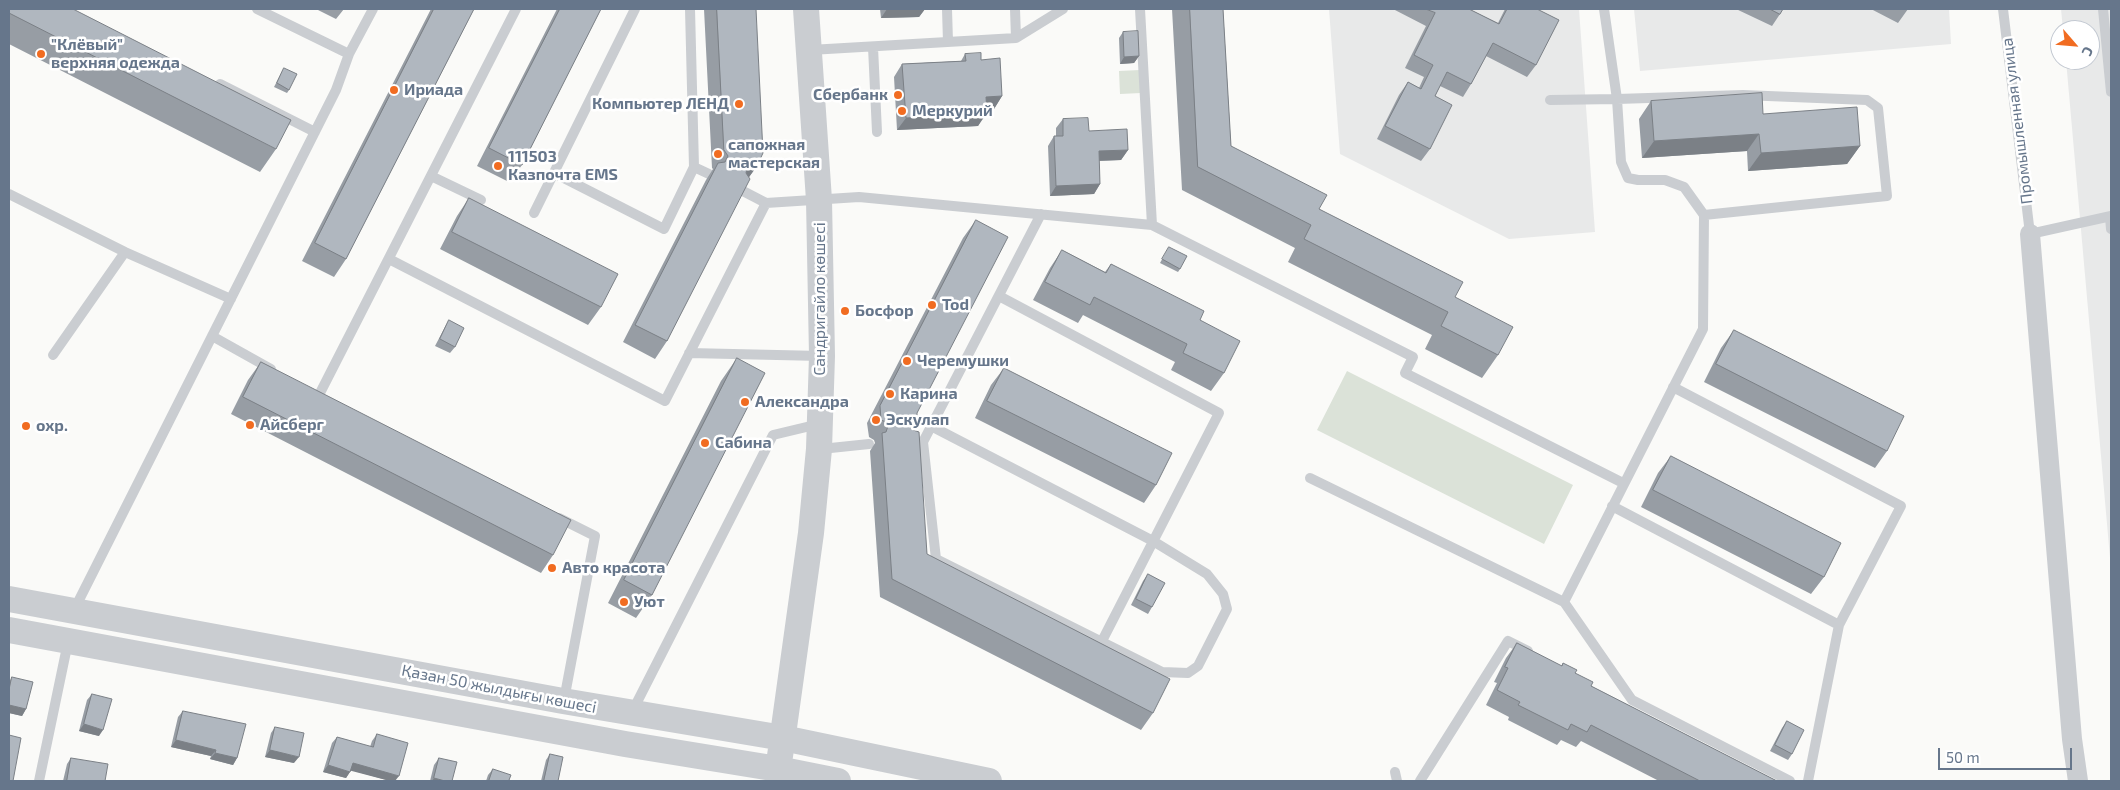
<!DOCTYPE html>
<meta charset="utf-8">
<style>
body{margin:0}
#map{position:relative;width:2120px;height:790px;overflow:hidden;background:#fafaf8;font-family:"Exo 2",sans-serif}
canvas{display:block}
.frame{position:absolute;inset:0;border:10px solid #66768b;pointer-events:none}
.north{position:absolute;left:2050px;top:20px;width:50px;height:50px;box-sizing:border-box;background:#fff;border:1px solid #c2c8d1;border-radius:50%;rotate:117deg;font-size:14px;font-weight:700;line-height:20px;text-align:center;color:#66768b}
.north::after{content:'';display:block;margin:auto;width:18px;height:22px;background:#f16c21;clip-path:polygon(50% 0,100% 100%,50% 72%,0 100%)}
.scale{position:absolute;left:1938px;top:748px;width:134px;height:22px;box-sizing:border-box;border:2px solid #66768b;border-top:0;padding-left:6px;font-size:15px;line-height:18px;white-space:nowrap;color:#66768b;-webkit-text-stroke:4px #fff;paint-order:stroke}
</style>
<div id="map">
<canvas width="2120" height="790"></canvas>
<div class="frame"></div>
<div class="north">С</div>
<div class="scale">50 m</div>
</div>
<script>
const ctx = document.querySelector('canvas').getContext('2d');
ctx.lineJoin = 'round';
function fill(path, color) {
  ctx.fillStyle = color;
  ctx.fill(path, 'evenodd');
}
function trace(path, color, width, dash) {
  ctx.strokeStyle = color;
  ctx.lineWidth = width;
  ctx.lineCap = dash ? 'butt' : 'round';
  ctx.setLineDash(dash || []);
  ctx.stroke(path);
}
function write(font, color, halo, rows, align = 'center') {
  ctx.font = font + ' "Exo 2",sans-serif';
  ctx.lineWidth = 5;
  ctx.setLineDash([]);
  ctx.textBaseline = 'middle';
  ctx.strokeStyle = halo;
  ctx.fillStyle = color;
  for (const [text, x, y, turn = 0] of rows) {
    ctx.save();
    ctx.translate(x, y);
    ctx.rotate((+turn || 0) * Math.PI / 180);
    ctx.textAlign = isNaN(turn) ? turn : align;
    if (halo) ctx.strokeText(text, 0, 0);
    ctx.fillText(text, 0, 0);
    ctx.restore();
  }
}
const built = new Path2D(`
 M1329,9H1579L1595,232L1509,239L1340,154Z
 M1634,9H1949L1951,44L1640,71Z
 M2061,9H2111V569L2066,60H2090V30H2063Z`);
const green = new Path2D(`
 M1140,70L1141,93L1120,94L1119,71Z
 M1347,371L1573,485L1544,544L1317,430Z`);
const service = new Path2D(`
 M257,9L349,54
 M947,9L948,42
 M1140,9L1152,225
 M2003,9L2030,234L2111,216
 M2103,9L2111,92
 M1016,38L1063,9
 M873,47L877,132
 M810,50L1016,38L1015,9
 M220,84L315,132
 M1550,100L1617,99L1604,9
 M694,167L709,174
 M554,173L664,229L694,167L690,9
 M431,176L481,200
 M741,190L766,203
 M9,194L125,252L231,299
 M534,213L635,9
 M1704,215L1887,196L1878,108L1867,100L1743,95L1617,99L1621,162L1628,178L1638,180H1665L1684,187L1704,215L1703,329L1564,602L1632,700L1790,781
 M2110,217L2111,229
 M389,259L665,401L766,203L859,197L1152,225L1413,357L1405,373L1623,483
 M999,296L1219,413L1102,641
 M212,336L271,369
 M689,353L821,356
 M53,355L125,252
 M1673,387L1901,506L1839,625L1808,781
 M319,395L516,9
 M931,426L1153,541L1207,574L1223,594L1227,609L1198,666L1188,673L1162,672L936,559L923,442L1041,214
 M821,449L869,444
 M1310,478L1564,602
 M1612,506L1839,625
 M559,518L595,536L564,700
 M74,610L336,90L349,54L373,9
 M632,712L773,435L819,424
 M1395,772L1397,781
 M39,781L68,642
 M1420,781L1508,641L1528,651`);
const minor = new Path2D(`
 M2030,234L2072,739L2078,781`);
const tertiary = new Path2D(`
 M9,599L563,701L783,738L989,781
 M9,630L625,744L778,769L838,781
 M780,756L811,533L819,449L822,356L819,200L806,9`);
const wall = new Path2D(`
 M9,9L276,149L260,172L9,44Z
 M316,9H344L336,19Z
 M431,9H474L346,259L334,277L302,261Z
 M557,9H601L522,165L509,182L477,166Z
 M704,9H756L757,166L749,177L667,341L655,359L623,342L706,180L713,169L712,168Z
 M880,9H925L919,17L881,18Z
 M1172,9H1223L1231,146L1319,209L1455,297L1498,355L1482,378L1425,349L1432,335L1288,262L1295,248L1182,190Z
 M1393,9H1469L1498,23L1505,9H1537L1536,65L1527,77L1486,56L1471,84L1463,97L1440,86L1435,96L1430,149L1421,161L1377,139L1399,95L1408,82L1419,88L1424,77L1405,68L1426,26Z
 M1736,9H1783L1780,14L1772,26Z
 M1871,9H1908L1898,23Z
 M1123,32L1139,56L1134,63L1120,64L1119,38Z
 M965,54L981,60L1002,96L994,109H987L978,126L897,130L894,77L902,64L961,61Z
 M284,68L289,90L287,93L274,87Z
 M1651,101L1763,114L1860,146L1847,164L1748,171L1747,151L1642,158L1639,119Z
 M1063,119L1128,150L1121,160L1099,161L1100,184L1094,194L1050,196L1048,146L1054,136H1056V128Z
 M469,198L601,307L588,325L440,249L457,216Z
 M976,220L917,413V419L912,426L927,554L1153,713L1141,730L880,597L870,451L875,443L874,440L869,437L867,423L963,238Z
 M1169,247L1180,269L1178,272L1160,263Z
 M1062,250L1105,272L1111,264L1200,320L1224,373L1211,391L1171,370L1175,362L1083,315L1078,323L1033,300L1050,268Z
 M449,320L455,347L450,353L435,346L445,327Z
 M1734,330L1887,451L1875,468L1704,382L1721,348Z
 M737,358L652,595L636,618L608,603L721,381Z
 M261,362L553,555L541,573L231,414L248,380Z
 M1004,368L1156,485L1144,503L975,418L991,385Z
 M1671,456L1824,577L1811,594L1641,507L1658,473Z
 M1148,574L1152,607L1148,614L1131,605L1143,581Z
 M1517,643L1561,666L1563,663L1591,686L1777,781H1659L1581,741L1576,747L1561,740L1557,745L1508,720L1509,717L1486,705L1497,683L1494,682L1506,658Z
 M12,677L26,709L22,716L9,713V682Z
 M92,694L99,736L79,731L87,700Z
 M183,711L237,758L233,765L210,759L211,756L171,747L178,717Z
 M1787,721L1792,754L1788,760L1770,751L1782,728Z
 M275,727L294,763L265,757L271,733Z
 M377,734L395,781H390L351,770L346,778L323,772L332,743L337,737L370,747L372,741Z
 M550,754L558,781H541L546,760Z
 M71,758L105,781H63L67,764Z
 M439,758L452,781H430L434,765Z
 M493,769L509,780L511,781H486L488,775Z`);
const shadedWall = new Path2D(`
 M887,9H925L919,17L881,18Z
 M1139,56L1134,63L1120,64L1124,57Z
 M1002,96L994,109L977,110L986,97Z
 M987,113L978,126L897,130L906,118Z
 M1759,134L1747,151L1642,158L1654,141Z
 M1860,146L1847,164L1748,171L1761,153Z
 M1128,150L1121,160L1092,161L1099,151Z
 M752,166H757L744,184L747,169Z
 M1100,184L1094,194L1050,196L1056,186Z
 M9,705L26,709L22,716L9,713Z
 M84,724L103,730L99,736L79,731Z
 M176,740L216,750L211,756L171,747Z
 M270,750L299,757L294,763L265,757Z
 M215,753L237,758L233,765L210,759Z
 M353,763L399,776L395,781H390L348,770Z
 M328,765L350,772L346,778L323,772Z
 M434,778L445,781H432Z`);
const building = new Path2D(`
 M9,9H73L291,120L276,149L9,13Z
 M434,9H474L346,259L315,243Z
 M560,9H601L522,165L489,148Z
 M717,9H756L763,153L757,166H752L747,169L746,173L750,179L667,341L635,325L718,163L725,162L728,156L724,150Z
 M1190,9H1223L1231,146L1327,195L1319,209L1463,282L1455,297L1513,327L1498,355L1441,326L1448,312L1304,239L1311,225L1198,167Z
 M1426,9H1469L1499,24L1507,9H1537L1559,20L1536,65L1493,43L1471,84L1447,72L1435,96L1452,105L1430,149L1385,126L1408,82L1421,89L1433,65L1414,55L1435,13Z
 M1770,9H1783L1780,14Z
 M1138,31L1139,56L1124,57L1123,32Z
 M981,53V60L1000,58L1002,96L986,97L987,113L906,118L902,64L966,61L965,54Z
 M284,68L297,74L289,90L277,83Z
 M1762,93L1763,114L1857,107L1860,146L1761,153L1759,134L1654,141L1651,101Z
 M1088,118L1089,131L1127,129L1128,150L1099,151L1100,184L1056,186L1054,136H1063V119Z
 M469,198L618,274L601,307L452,232Z
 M976,220L1008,237L917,413V419L912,423L913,430L919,432L927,554L1170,679L1153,713L892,579L882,433L886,432L888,426L886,422L881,420L880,406Z
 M1169,247L1187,256L1180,269L1162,259Z
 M1062,250L1106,273L1111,264L1204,311L1200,320L1240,341L1224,373L1183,353L1187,344L1094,297L1090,305L1045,282Z
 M449,320L464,328L455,347L440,339Z
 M1734,330L1904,416L1887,451L1716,364Z
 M737,358L765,373L652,595L624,580Z
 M261,362L571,520L553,555L243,397Z
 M1004,368L1172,453L1156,485L987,401Z
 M1671,456L1841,543L1824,577L1653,490Z
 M1148,574L1165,583L1152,607L1136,599Z
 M1517,643L1562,666L1563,663L1577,670L1575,673L1593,682L1591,686L1777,781H1700L1591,725L1587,732L1571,724L1568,730L1518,705L1520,702L1497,690L1508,668L1505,667Z
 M12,677L33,682L26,709L9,705V690Z
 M92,694L112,699L103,730L84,724Z
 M183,711L246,724L237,758L215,753L216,750L176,740Z
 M1787,721L1804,730L1792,754L1775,745Z
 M275,727L304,733L299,757L270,750Z
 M377,734L408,743L399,776L353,763L350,772L328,765L337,737L373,747Z
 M9,735L21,738L13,781H9Z
 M550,754L563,757L558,781H544Z
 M71,758L108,764L105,781H67Z
 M439,758L457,762L452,781H445L434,778Z
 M493,769L511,775L509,780L511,781H489Z`);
const markers = [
 [41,54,5,"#f16c21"],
 [394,90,5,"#f16c21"],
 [898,95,5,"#f16c21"],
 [739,104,5,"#f16c21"],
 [902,111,5,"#f16c21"],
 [718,154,5,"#f16c21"],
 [498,166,5,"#f16c21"],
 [932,305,5,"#f16c21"],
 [845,311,5,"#f16c21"],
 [907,361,5,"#f16c21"],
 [890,394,5,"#f16c21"],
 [745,402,5,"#f16c21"],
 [876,420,5,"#f16c21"],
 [250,425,5,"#f16c21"],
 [26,426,5,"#f16c21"],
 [705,443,5,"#f16c21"],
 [552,568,5,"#f16c21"],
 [624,602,5,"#f16c21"]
];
const poiNames = [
 ["\"Клёвый\"",51,45],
 ["верхняя одежда",51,63],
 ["Ириада",404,90],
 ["Сбербанк",888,95,"right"],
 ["Компьютер ЛЕНД",729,104,"right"],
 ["Меркурий",912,111],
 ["сапожная",728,145],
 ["мастерская",728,163],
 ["111503",508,157],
 ["Казпочта EMS",508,175],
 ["Tod",942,305],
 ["Босфор",855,311],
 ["Черемушки",917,361],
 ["Карина",900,394],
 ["Александра",755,402],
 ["Эскулап",886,420],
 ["Айсберг",260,425],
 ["охр.",36,426],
 ["Сабина",715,443],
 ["Авто красота",562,568],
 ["Уют",634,602]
];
const streetNames = [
 ["Промышленная улица",2017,121,-97],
 ["Сандригайло көшесі",820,299,-90],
 ["Қазан 50 жылдығы көшесі",499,689,11]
];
fill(built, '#e8e9e9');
fill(green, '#dbe2d8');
trace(service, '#cacdd1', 10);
trace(minor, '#cacdd1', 20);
trace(tertiary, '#cacdd1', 26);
fill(wall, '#979da4');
fill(shadedWall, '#7b8086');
fill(building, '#b0b7bf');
trace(building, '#7b8086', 1);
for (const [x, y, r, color] of markers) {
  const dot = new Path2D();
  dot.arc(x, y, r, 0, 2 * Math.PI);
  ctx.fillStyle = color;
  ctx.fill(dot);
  trace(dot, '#fff', 2);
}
write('bold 16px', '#66768b', '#fff', poiNames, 'left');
write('16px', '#66768b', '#fff', streetNames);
</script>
